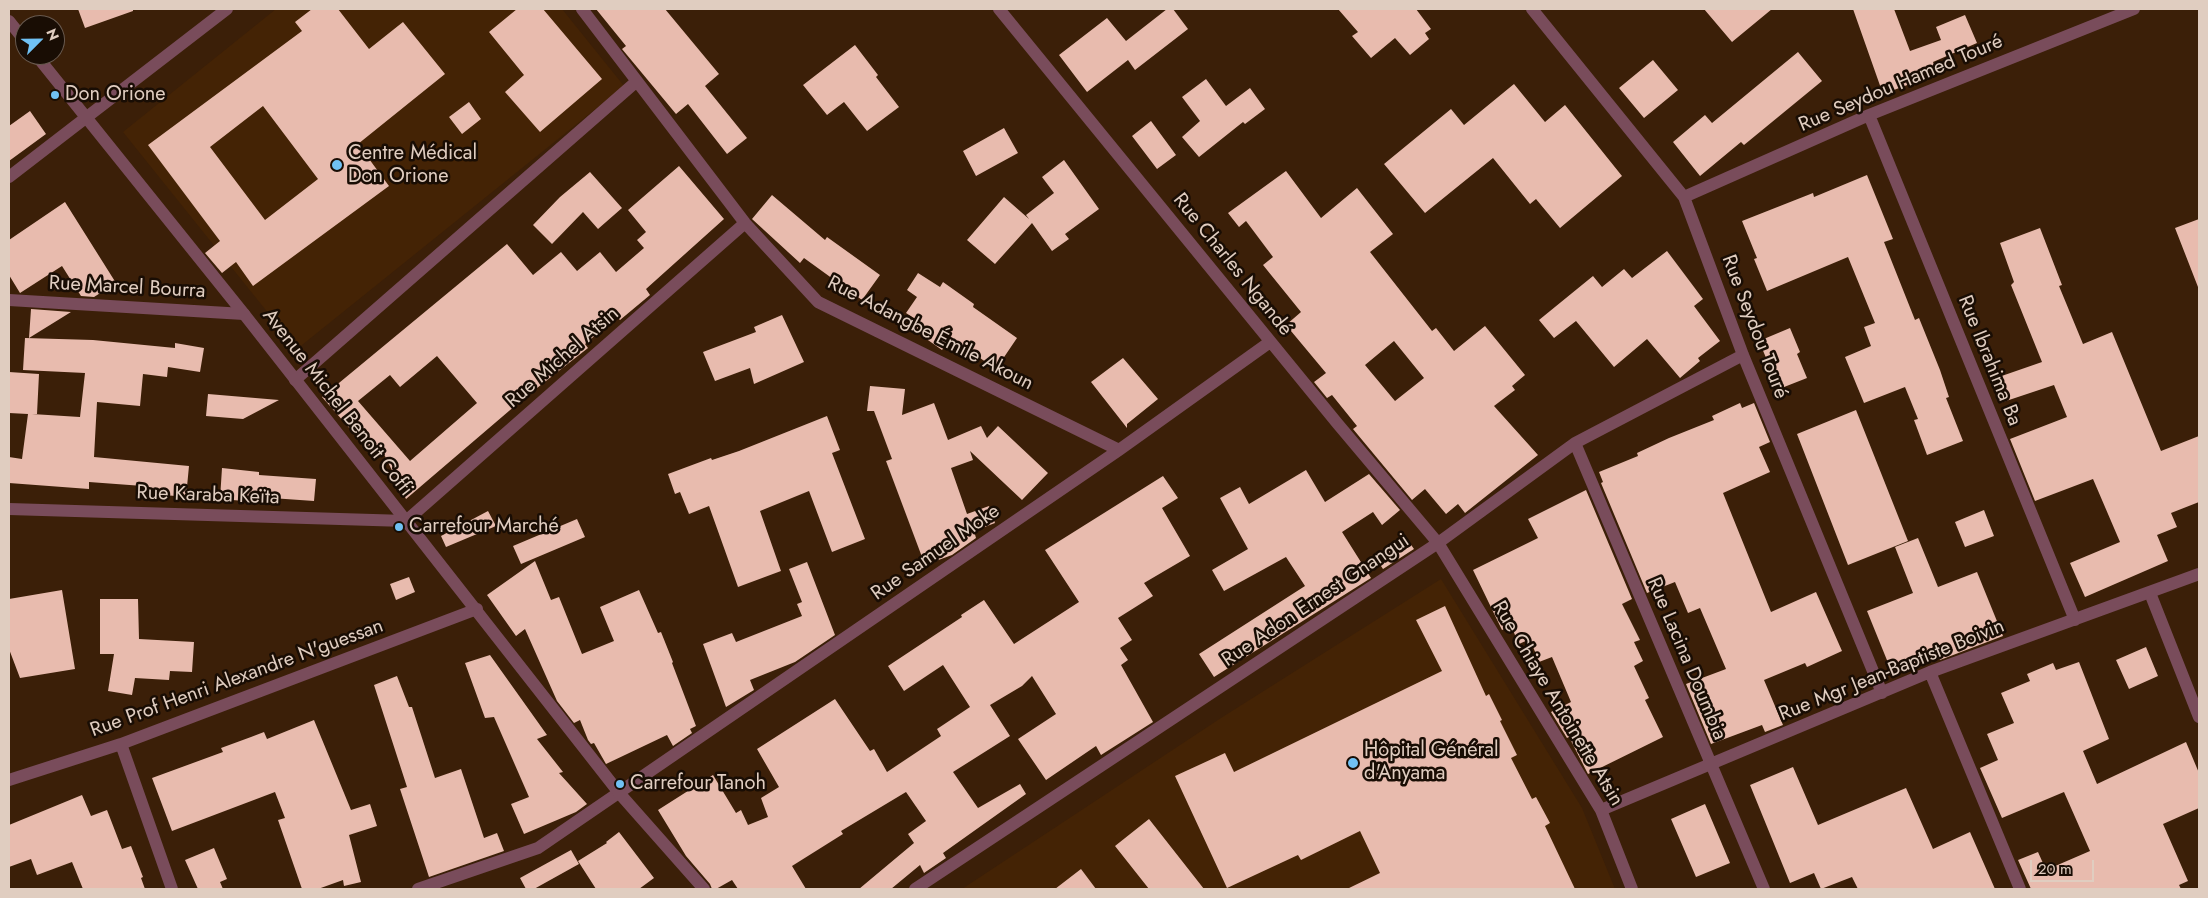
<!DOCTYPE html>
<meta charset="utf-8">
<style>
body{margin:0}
#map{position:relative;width:2208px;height:898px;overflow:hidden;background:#3b1f08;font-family:Jost,sans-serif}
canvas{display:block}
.frame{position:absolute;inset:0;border:10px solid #e0cdc0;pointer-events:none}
.north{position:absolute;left:15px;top:15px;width:50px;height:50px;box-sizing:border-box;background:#190d04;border:1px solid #695a4f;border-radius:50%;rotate:67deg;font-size:14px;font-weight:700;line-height:20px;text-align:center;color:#e0cdc0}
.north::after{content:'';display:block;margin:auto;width:18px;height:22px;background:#70c1f4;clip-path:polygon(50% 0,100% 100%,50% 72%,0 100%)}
.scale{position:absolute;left:2030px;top:860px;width:64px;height:22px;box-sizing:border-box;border:2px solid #e0cdc0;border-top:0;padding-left:6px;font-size:15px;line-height:18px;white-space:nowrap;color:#e0cdc0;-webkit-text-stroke:4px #190d04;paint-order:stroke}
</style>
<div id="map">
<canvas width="2208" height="898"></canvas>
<div class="frame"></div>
<div class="north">N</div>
<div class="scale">20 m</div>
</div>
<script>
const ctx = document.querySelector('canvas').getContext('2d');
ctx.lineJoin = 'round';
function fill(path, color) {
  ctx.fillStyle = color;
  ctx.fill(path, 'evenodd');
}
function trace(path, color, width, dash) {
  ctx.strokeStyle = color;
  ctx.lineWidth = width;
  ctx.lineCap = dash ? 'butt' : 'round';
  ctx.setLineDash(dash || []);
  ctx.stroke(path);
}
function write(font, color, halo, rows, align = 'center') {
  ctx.font = font + ' Jost,sans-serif';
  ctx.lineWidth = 5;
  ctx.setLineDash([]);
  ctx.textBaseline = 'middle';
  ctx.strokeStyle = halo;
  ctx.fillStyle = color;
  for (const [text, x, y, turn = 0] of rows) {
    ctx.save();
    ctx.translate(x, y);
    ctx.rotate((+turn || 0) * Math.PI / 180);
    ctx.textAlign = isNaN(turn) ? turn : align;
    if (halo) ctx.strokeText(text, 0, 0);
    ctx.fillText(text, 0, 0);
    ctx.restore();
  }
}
const built = new Path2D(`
 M276,9H562L624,86L297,349L123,132Z
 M1441,579L1582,808L1615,889H962L1221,718Z`);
const building = new Path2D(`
 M78,9H133V11L85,28Z
 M312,9H338L369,49L403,22L445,74L358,144L389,186L253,286L236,262L222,273L205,253L220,241L148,145L302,31L295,22ZM263,106L318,179L265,220L210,147Z
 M517,9H543L602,79L540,132L505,92L524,75L489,32Z
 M596,9H665L719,74L705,86L747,138L727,154L688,104L676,114L622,49L626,46Z
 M1167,9H1173L1188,29L1135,70L1128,60L1087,92L1059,55L1107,18L1126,41Z
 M1338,9H1416L1431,29L1425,33L1429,39L1410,55L1395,38L1371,58L1352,36L1358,32Z
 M1704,9H1772L1732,42Z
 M1853,9H1894L1910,51L1941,40L1936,27L1965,15L1977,43L1933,62L1937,74L1883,94Z
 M855,45L878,75L876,77L899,107L867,131L844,102L827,115L803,85Z
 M1798,52L1822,81L1744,145L1741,142L1700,176L1673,142L1705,115L1712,123Z
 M1653,60L1678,90L1644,118L1619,88Z
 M1206,79L1226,106L1250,88L1265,109L1245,124L1243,122L1199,157L1182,137L1200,121L1182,97Z
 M1514,84L1545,122L1565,105L1622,176L1560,228L1536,199L1530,204L1493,158L1425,213L1384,164L1451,109L1464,125Z
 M469,102L481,119L462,134L449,117Z
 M30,111L46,134L9,161V126Z
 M1151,121L1176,155L1157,169L1132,136Z
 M1004,128L1018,153L976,176L963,151Z
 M1064,160L1099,209L1065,234L1069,239L1052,251L1032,223L995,264L967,240L1004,197L1029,219L1026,215L1054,193L1042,177Z
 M679,166L724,219L646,289L650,295L620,320L617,317L585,344L588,348L523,399L406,499L383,452L374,456L322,397L507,244L533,275L561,252L577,271L600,252L616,272L644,248L637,240L646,232L628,210ZM437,356L477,403L410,461L358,401L390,375L400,387Z
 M1286,171L1321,218L1357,188L1393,234L1370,252L1432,331L1436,328L1454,351L1485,326L1525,375L1512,386L1515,390L1494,406L1538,455L1465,513L1458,504L1446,514L1425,489L1412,500L1353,429L1357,426L1332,395L1327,398L1314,382L1326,373L1286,325L1301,312L1263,265L1273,257L1246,221L1239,227L1228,213ZM1394,341L1424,378L1395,401L1365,365Z
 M590,172L622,208L598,229L583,212L552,244L533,225L560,197Z
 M1867,175L1893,239L1884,242L1915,320L1919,318L1940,370L1949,397L1946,398L1963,441L1927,455L1914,420L1918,419L1905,387L1864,403L1845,357L1871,346L1864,327L1875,323L1848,257L1767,291L1754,259L1757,258L1742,221L1813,193L1814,197Z
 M772,195L825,240L827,237L880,275L862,300L804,258L800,263L752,219Z
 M65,202L116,283L94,297L81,296L62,266L20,293L9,275V240Z
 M2199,219V287H2198L2175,228Z
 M2040,228L2062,285L2059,286L2083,344L2112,332L2161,451L2199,436V502L2171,513L2177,527L2157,535L2168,561L2085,597L2070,563L2120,542L2093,479L2035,501L2010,439L2067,417L2054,385L2000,403L1993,379L2042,362L2011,285L2014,282L2000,243Z
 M1667,251L1703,299L1694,306L1720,341L1698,358L1700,361L1680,378L1647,339L1614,367L1576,321L1554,338L1539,320L1593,276L1602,287L1624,269L1632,278Z
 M918,273L940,287L943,282L974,304L973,307L1017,338L996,369L951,338L942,350L911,328L917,320L906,313L917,297L907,290Z
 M31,309L71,312L29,338Z
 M782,315L804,362L754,384L750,368L715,381L703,352L756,332L754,327Z
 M1790,328L1800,352L1797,354L1807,378L1779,389L1759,341Z
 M25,338L93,340L175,348V343L204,348L200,372L168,367L167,377L143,374L140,406L97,402L94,457L189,466L186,497L143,493V486L89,482V489L9,483V457L22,459L28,414L9,413V372L39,374L37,414H32L80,417L85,373L23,370Z
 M1123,358L1158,399L1127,424V428L1091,382Z
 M870,386L905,389L902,415L934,403L948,440L981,426L987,438L998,426L1048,473L1022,500L970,451L973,460L951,468L967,514L989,506L995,523L974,531L976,538L952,555L925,565L886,461L892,459L874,411H867Z
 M208,394L279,400L243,419L206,416Z
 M1740,403L1742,408L1754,403L1770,442L1759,447L1770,472L1723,493L1771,612L1816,592L1842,651L1807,667L1805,663L1764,680L1783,725L1765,732L1762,725L1711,744L1686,684L1726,669L1700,608L1688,613L1675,582L1647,593L1601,483L1603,482L1599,472L1638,456L1637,453L1669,438L1714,420L1712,416Z
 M1856,410L1908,541L1848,565L1797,434Z
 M827,416L840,450L832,453L865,539L832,552L809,491L760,511L781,571L738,587L709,506L689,514L680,492L675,494L668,474L711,458L712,460L739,451Z
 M222,468L259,472V475L316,479L314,501L257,497V502L220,499Z
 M1306,470L1325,502L1369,474L1400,510L1382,525L1373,512L1342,532L1371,578L1214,677L1199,654L1305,586L1286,557L1224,591L1212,570L1248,549L1220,498L1240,487L1249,504Z
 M1163,476L1178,498L1162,508L1190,556L1144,583L1153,596L1118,618L1132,640L1120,648L1128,660L1121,665L1153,722L1101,755L1096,746L1046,780L1018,739L1056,714L1032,676L1022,686L990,705L1010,736L953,772L978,808L1020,784L1026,794L943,853L946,858L924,873L920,865L891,889H859L914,843L908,834L926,821L906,792L841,831L843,834L792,866L806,889H738L732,880L716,889H712L710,884L686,856L658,810L713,775L736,813L741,810L748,825L768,817L761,798L779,787L757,749L835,699L870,751L874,749L887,772L941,736L937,729L970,707L943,665L904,691L888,666L962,617L961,615L984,600L1014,644L1079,602L1045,550Z
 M1586,490L1632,599L1622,604L1640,640L1634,642L1643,661L1634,666L1649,698L1645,700L1663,737L1588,774L1569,737L1567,738L1551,712L1571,702L1552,657L1539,662L1530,639L1519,644L1511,626L1502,630L1473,570L1538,538L1528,519Z
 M1984,510L1994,536L1965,547L1955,522Z
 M488,511L496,526L446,547L441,536Z
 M577,519L585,537L521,564L513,546Z
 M1918,538L1938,587L1977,572L2003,636L1940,660L1938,656L1893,675L1867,611L1913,593L1895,547Z
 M1407,539L1414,549L1383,569L1377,560Z
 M535,561L551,600L559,597L582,654L614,641L600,607L639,590L658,633L661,632L673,662L672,663L696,726L690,729L692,733L673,746L667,735L606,764L594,743L591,744L588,740L580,720L574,723L557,701L525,629L516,636L487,595Z
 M807,562L835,635L795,662L750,680L754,690L726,707L703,644L732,633L736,642L802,616L797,604L802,602L789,569Z
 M409,577L415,592L396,600L390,584Z
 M62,590L75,669L20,678L9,649V599Z
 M100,599H138L139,639L194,642L192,672L170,671L169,680L135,678L132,695L108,691L114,654H100Z
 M1445,606L1486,696L1489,694L1502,720L1500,721L1517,755L1511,758L1532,799L1536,797L1550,823L1545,826L1575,889H1347L1380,873L1360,831L1301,860L1298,855L1227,888L1175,776L1225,753L1234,772L1442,671L1416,620Z
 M2146,647L2158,676L2129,689L2116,660Z
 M490,655L547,735L537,739L563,772L559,773L587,804L576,812L524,834L511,804L529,797L494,717L485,718L465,663Z
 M2079,662L2109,739L2083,751L2097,784L2186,742L2199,773V808L2163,824L2188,881L2179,885L2181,889H2031L2018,860L2038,852L2046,870L2090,851L2064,792L2002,818L1980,768L1998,760L1987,734L2014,723L2001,693L2030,681L2027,674L2053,663L2056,670Z
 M397,676L409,707H412L435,778L461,769L484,838L497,833L504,851L429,877L400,789L407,787L374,685Z
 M314,720L351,810L370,804L377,826L349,835L361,882L344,886L343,880L318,889H302L278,820L285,818L275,792L172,831L152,778L223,752L221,748L251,737L264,732L267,739Z
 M1793,767L1818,825L1906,788L1933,849L1970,832L1995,889H1858L1852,877L1821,889L1814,873L1790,883L1750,785Z
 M82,795L91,816L107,810L122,849L131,846L143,877L141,878L145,889H83L72,862L37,875L31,859L9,867V825Z
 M1705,804L1730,863L1696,877L1671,819Z
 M1149,819L1204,889H1149L1115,846Z
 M619,832L654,878L639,889H596L578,861L607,843L606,842Z
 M214,848L227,879L220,882L223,889H198L185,860Z
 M571,850L579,864L534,889H526L520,878Z
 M1081,869L1096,889H1055Z`);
const minor = new Path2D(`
 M582,9L745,223L818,302L1119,450
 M999,9L1337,423L1438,543L1601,810L1632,889
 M1532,9L1684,197L1743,355L1882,693
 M1869,115L2075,620
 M9,177L227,9
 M1684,197L1869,115L2134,9
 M9,300L244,314
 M295,380L637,81
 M1575,443L1764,889
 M9,509L406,521L745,223
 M2150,593L2199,717
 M1930,672L2020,889
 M121,744L172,889
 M9,780L121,744L477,609
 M1601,810L1930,672L2199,574
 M418,889L538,848L1119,450L1270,342
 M915,889L1438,543L1575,443L1743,355`);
const tertiary = new Path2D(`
 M9,21L25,41
 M36,55L244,314L620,794L704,889`);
const markers = [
 [55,95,5,"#70c1f4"],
 [337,165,6,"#70c1f4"],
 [399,527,5,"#70c1f4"],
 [1353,763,6,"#70c1f4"],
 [620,784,5,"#70c1f4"]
];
const streetNames = [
 ["Rue Seydou Hamed Touré",1901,84,-23],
 ["Rue Charles Ngandé",1232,265,51],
 ["Rue Marcel Bourra",127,288,3],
 ["Rue Seydou Touré",1754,327,69],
 ["Rue Adangbe Émile Akoun",930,334,27],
 ["Rue Michel Atsin",563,358,-41],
 ["Rue Ibrahima Ba",1989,361,68],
 ["Avenue Michel Benoit Coffi",337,403,52],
 ["Rue Karaba Keïta",208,496,2],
 ["Rue Samuel Moke",936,553,-35],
 ["Rue Adon Ernest Gnangui",1316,601,-34],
 ["Rue Lacina Doumbia",1686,659,67],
 ["Rue Mgr Jean-Baptiste Boivin",1892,671,-22],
 ["Rue Prof Henri Alexandre N'guessan",237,679,-20],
 ["Rue Chiaye Antoinette Atsin",1557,704,59]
];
const poiNames = [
 ["Don Orione",65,95],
 ["Centre Médical",348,154],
 ["Don Orione",348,177],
 ["Carrefour Marché",409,527],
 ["Hôpital Général",1364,751],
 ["d'Anyama",1364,774],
 ["Carrefour Tanoh",630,784]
];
fill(built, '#442305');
fill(building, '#e8bbae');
trace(minor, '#794c5b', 12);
trace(tertiary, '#794c5b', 12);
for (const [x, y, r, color] of markers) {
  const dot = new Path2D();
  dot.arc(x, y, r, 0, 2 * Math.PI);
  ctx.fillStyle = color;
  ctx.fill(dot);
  trace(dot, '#190d04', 2);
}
write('20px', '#e0cdc0', '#190d04', streetNames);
write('20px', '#e0cdc0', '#190d04', poiNames, 'left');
</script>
